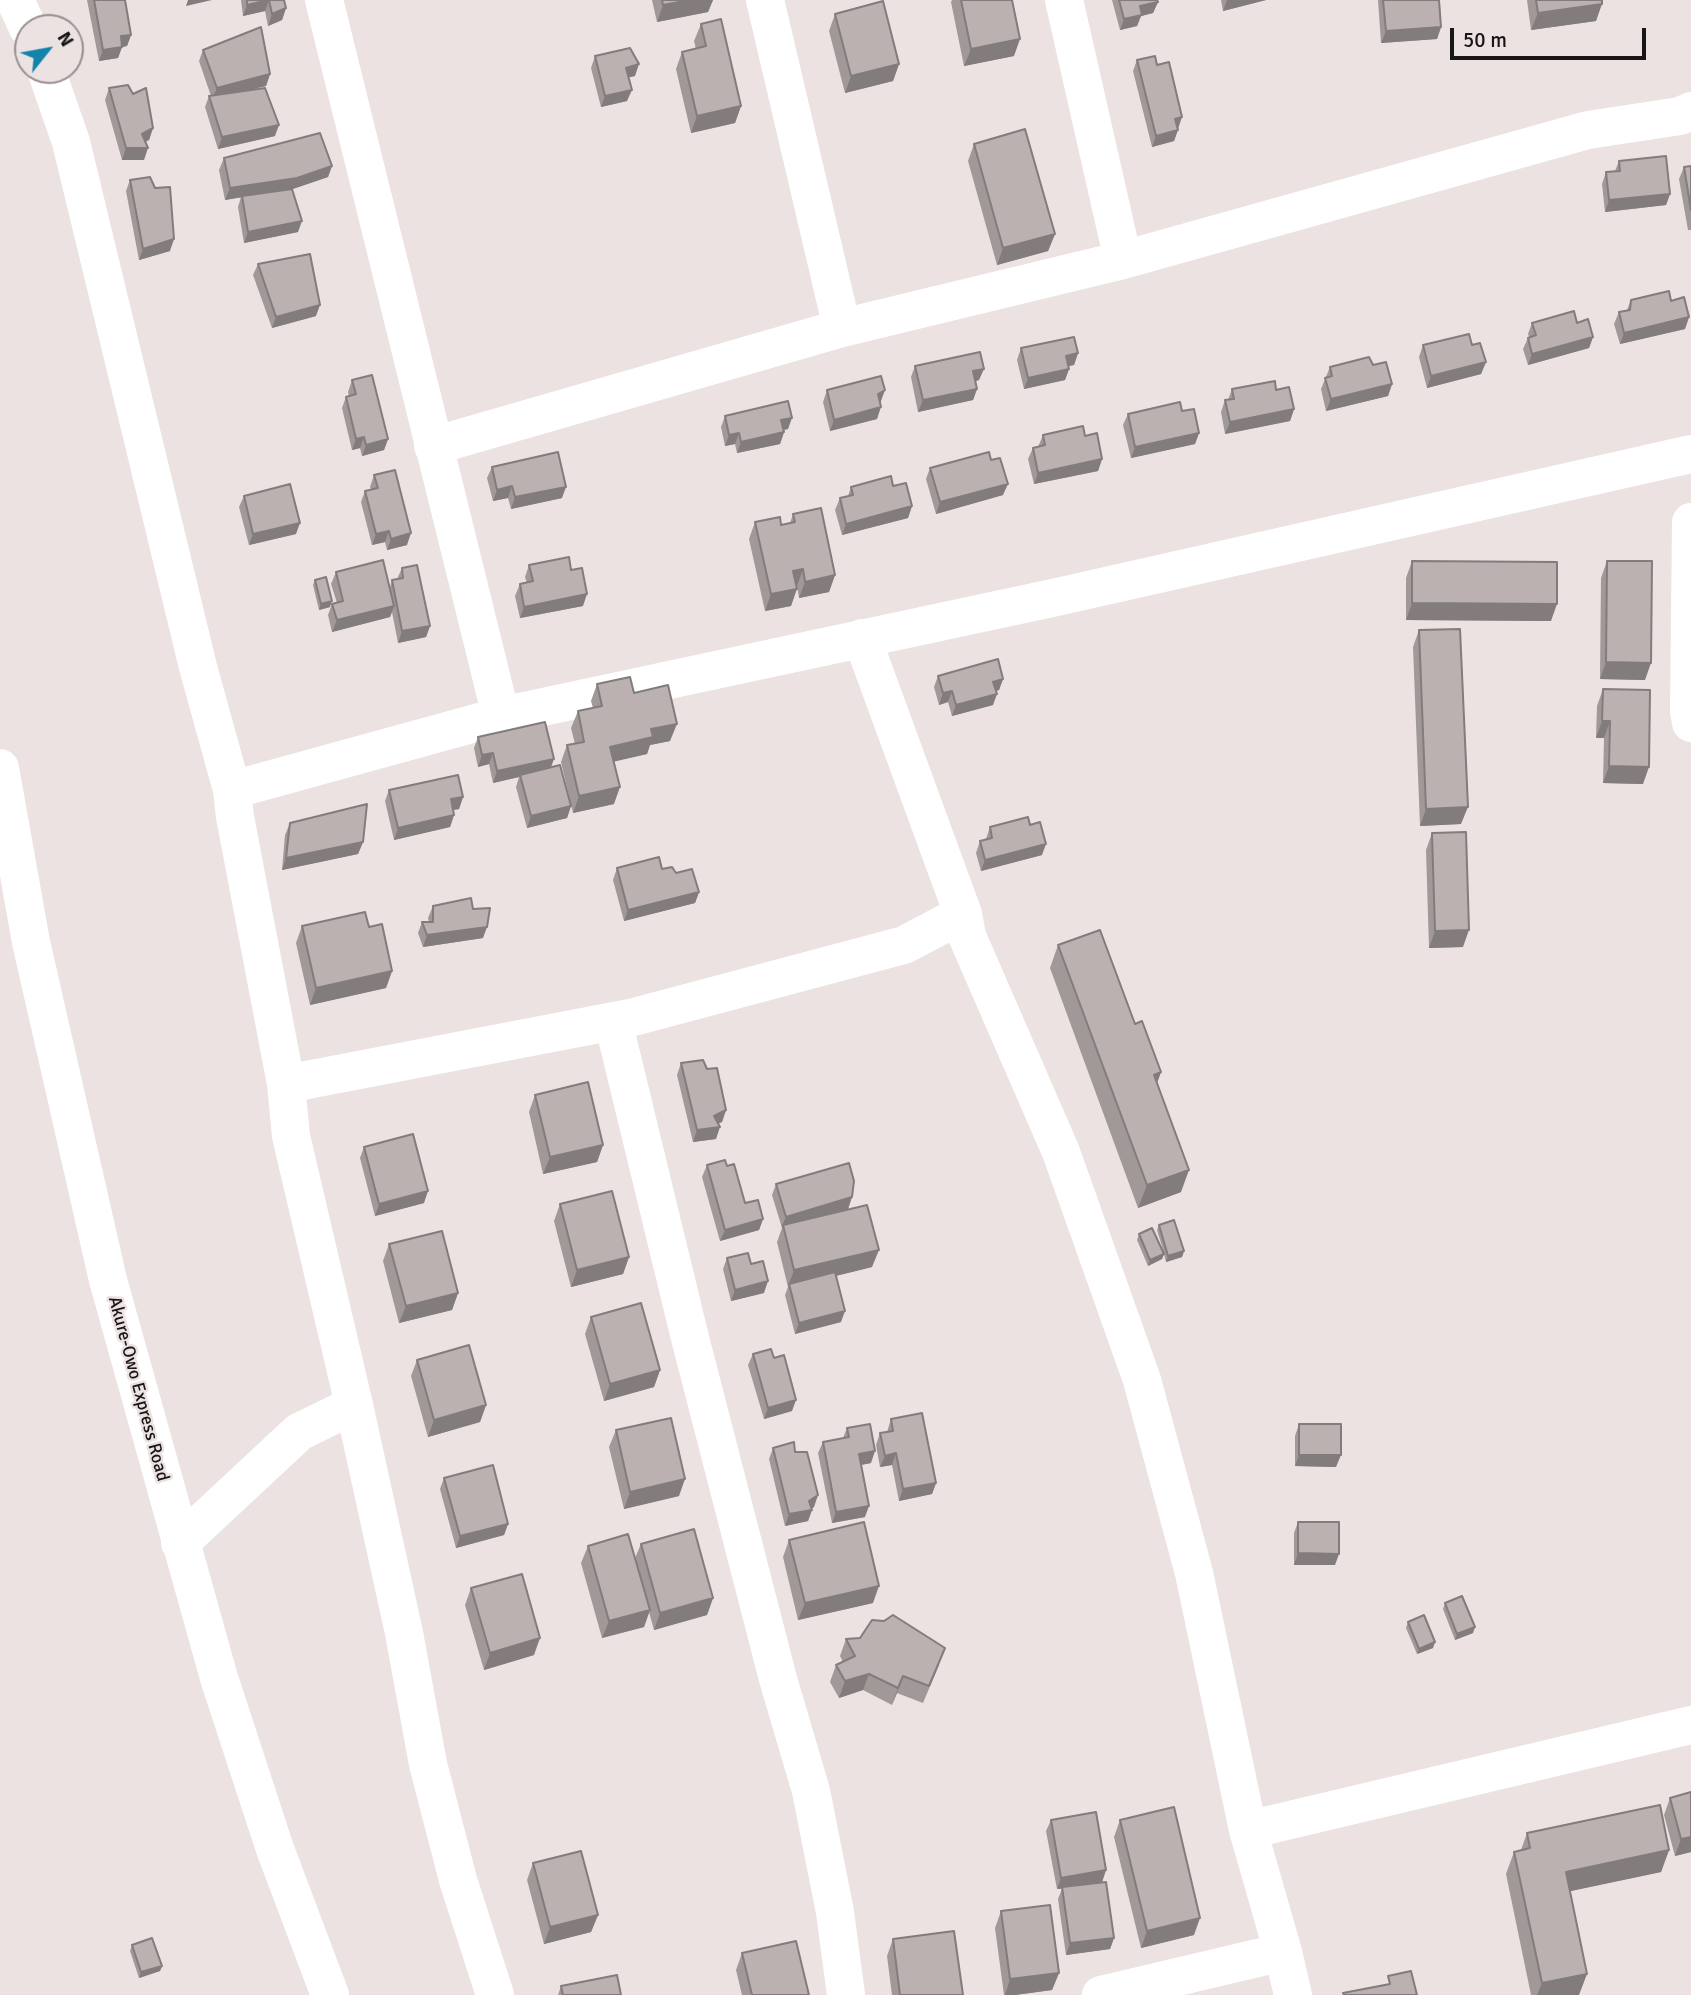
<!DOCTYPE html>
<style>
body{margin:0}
#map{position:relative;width:1691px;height:1995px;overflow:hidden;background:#ece2e2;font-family:Signika,sans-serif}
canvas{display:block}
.north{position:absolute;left:14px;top:14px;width:70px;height:70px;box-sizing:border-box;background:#ece2e2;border:2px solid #989090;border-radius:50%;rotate:59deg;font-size:19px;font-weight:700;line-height:28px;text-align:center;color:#1a1616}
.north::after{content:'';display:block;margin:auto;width:24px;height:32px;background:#1484ab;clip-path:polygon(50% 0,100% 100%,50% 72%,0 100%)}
.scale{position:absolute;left:1450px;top:28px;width:196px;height:32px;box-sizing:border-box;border:4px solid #1a1616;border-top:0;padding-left:9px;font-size:21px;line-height:24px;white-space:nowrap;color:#1a1616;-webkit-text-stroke:5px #ece2e2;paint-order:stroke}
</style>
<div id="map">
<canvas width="1691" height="1995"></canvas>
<div class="north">N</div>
<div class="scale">50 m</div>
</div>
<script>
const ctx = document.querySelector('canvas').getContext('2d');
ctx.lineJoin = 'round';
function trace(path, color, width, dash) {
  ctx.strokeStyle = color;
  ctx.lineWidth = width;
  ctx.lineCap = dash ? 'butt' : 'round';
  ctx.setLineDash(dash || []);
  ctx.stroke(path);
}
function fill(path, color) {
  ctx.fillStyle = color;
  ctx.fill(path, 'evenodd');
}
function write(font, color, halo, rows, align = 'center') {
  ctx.font = font + ' Signika,sans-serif';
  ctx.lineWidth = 5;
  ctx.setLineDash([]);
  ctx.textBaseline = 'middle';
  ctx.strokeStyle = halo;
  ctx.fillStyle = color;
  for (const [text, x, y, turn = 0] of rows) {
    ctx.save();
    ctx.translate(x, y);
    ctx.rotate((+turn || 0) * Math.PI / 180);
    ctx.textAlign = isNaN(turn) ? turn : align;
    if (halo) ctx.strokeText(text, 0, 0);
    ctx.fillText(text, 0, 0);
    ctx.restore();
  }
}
const minor = new Path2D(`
 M15,0L28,28
 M324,0L501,716
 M765,0L842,328
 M1064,0L1123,260
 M46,70L71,142L198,667L232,790L235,817L286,1084L291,1136L354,1405L404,1633L428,1764L458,1880L495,1995
 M433,446L842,328L1123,260L1588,130L1680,116L1691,111
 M1691,522L1689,711L1691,723
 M862,638L963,914L967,936L1061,1152L1142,1380L1194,1573L1248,1830L1283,1952L1293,1995
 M232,790L501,716L1057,597L1691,454
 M613,1021L690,1338L778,1679L811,1791L835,1912L846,1995
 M286,1084L630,1018L904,945L963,914
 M180,1543L299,1432L354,1405
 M1248,1830L1691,1725
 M1101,1995L1283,1952`);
const highway = new Path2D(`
 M0,768L31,942L108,1280L219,1678L275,1849L330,1995`);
const wall = new Path2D(`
 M87,0H125L131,35L127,46L122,47L118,58L99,61Z
 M241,0H284L286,8L282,20L268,26L265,11L243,16Z
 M652,0H713L708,12L657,22Z
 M952,0H1012L1014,56L964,66L951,2Z
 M1112,0H1157L1158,2L1153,13L1141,16L1137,26L1120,30Z
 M1221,0H1266L1223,11Z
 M1378,0H1439L1441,27L1437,39L1381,43Z
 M1527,0H1602L1596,21L1531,30Z
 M835,14L899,64L893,81L845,93L829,31Z
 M701,24L741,106L735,123L691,133L676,69L682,52L696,49L694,41Z
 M203,50L270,74L266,86L245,91L275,136L218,149L205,107L209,96H211L199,61Z
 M595,56L635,76L628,77L627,101L601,107L591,68Z
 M1137,60L1157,65L1178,129L1174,141L1152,147L1133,71Z
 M109,88L153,128L149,140L145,142L144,160H122L105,100Z
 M974,144L1055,234L1048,251L997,265L968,161Z
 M224,158L332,166L328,177L292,189L298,232L244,243L238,207L241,197L225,200L219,170Z
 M1619,161L1670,194L1666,205L1605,212L1602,184L1606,172L1615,171Z
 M1691,166V230H1688L1679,179L1684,167Z
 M130,180L170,251L139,260L126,191Z
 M258,264L316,316L272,328L253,275Z
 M1631,300L1671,301L1689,317L1685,329L1620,344L1614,324L1619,312L1627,310Z
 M1532,323H1577L1593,337L1589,348L1528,365L1523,349L1528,338L1529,337L1528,334Z
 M1423,345H1472L1486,362L1481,374L1427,388L1419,357Z
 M1021,348L1078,353L1074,365L1069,366V369L1065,380L1024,389L1017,360Z
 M915,366L979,380L976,381L977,389L973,400L918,412L911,377Z
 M1330,367L1392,384L1388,396L1326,411L1321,389Z
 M352,380L388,439L384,450L362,456L360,448L352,450L342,408L346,397L349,396L348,392Z
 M1232,389L1294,409L1290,421L1225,434L1221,412L1225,400H1228Z
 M827,390L881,401L877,419L830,431L823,402Z
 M1128,414L1199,433L1195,444L1131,458L1123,425Z
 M725,416L788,429L783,430L784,432L780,444L737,453L735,444L725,446L721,427Z
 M1043,435L1085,436L1102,459L1098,471L1034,484L1028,459L1033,448L1038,447Z
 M492,467L562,498L511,509L508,498L493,501L487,478Z
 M930,468L1003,495L936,514L926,479Z
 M374,475L407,545L387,550L385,542L372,545L361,502L365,491L371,489L370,487Z
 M851,487L912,506L908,518L842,535L835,510L840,498L848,496Z
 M244,496L296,534L249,545L239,507Z
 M793,514L835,575L829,592L799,598L797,586L791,606L765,611L749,539L755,522L781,525L790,523Z
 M1412,561L1551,621L1406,620V578Z
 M1607,561L1645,680L1600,679L1601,578Z
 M529,565L571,570L583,606L520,618L515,596L520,584L527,583L525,577Z
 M402,568L430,626L426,637L398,643L392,612L390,617L332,632L328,615L332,604L337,603L331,584L336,572L390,587L392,580L397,579Z
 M315,580L330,607L319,610L313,585Z
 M1419,630L1461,824L1420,826L1413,647Z
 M938,676L1003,679L999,690L996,691L993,705L952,716L948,702L939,705L934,687Z
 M597,684L634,693L670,741L650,745L647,754L614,761V804L573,813L561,762L567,745L575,744L571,728L578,711L593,708L591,701Z
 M1603,689L1643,784L1603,783L1604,738H1596L1597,706Z
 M478,737L551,767L571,806L567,818L527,828L516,787L519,777L493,783L489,764L478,767L474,748Z
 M389,790L463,797L459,809L453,810L454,815L450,827L394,840L385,801Z
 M290,823L363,842L358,854L282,870L285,835Z
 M1030,825L1042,855L981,871L976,853L980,841L986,839L990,827Z
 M1432,833L1463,947L1429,948L1426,850Z
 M617,868L662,869L676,873L699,892L695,903L624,921L613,880Z
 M433,906L473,909L483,938L423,947L418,933L422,922H429L428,918Z
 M302,926L369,927L392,971L386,988L310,1005L296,943Z
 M1058,945L1135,1024L1161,1072L1157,1083L1181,1192L1138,1208L1050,968Z
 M681,1063L726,1110L722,1122L718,1123L716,1139L693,1142L677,1075Z
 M535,1095L603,1145L597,1162L543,1174L529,1112Z
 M364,1147L424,1203L375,1216L360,1158Z
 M707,1165L727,1166L745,1203L763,1219L759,1230L720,1241L702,1177Z
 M776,1184L852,1197L848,1209L831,1214L872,1267L836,1276L841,1322L795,1334L785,1295L788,1287L777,1242L782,1228L772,1195Z
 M560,1204L629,1257L623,1274L571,1287L554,1221Z
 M1159,1225L1184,1251L1182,1257L1166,1262L1164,1254L1162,1259L1148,1266L1137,1240L1139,1234L1164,1253L1157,1230Z
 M389,1244L458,1293L452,1310L399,1323L383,1261Z
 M727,1258L764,1293L731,1301L723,1269Z
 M591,1317L660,1370L654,1387L604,1401L585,1334Z
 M753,1354L774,1358L792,1411L764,1419L748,1365Z
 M417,1360L486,1405L480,1422L428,1437L411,1376Z
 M891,1419L936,1483L932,1494L899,1501L892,1465L880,1467L876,1445L880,1433L887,1432Z
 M1299,1424L1336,1467L1295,1466V1436Z
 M847,1428L871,1463L861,1465L865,1517L832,1523L818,1453L823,1442L843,1438Z
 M616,1430L679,1496L624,1509L609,1447Z
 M773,1448L795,1452L814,1507L812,1508V1510L808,1521L785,1526L769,1459Z
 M444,1478L508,1524L504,1535L456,1548L440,1489Z
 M1298,1522L1335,1565H1294V1533Z
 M789,1540L873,1603L798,1620L783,1557Z
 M641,1544L713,1598L707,1615L654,1630L649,1612L644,1627L602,1638L581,1563L588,1546L635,1558Z
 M471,1588L534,1655L484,1670L465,1605Z
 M1445,1603L1473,1633L1455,1640L1443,1609Z
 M1408,1622L1433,1648L1417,1654L1406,1628Z
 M846,1639L939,1665L923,1703L897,1693L892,1705L863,1690L839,1698L830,1682L836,1665L843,1662L840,1656Z
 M1691,1792V1852L1675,1856L1664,1815L1670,1798Z
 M1051,1820L1106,1870L1102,1882L1085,1885L1114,1938L1110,1949L1066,1955L1058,1899L1062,1889H1057L1046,1831Z
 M1120,1820L1194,1935L1141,1948L1114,1837Z
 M1527,1833L1669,1850L1661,1872L1570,1891L1579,1995H1531L1506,1874L1514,1852L1521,1850Z
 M533,1863L598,1915L591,1932L544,1944L527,1880Z
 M1001,1911L1059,1973L1052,1990L1015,1995H1004L995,1928Z
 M893,1939L963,1995H892L887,1956Z
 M132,1945L162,1966L160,1971L139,1978L130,1951Z
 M742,1953L809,1995H742L736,1970Z
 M561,1986L621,1995H558Z`);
const shadedWall = new Path2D(`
 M188,0H212L186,6Z
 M269,0L265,11L243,16L247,5Z
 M690,0H713L708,12L657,22L663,5Z
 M1227,0H1266L1223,11Z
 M1158,2L1153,13L1141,16L1137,26L1120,30L1124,19L1140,6Z
 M1602,4L1596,21L1531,30L1538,13Z
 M286,8L282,20L268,26L272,14Z
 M1441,27L1437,39L1381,43L1386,31Z
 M131,35L127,46L122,47L118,58L99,61L103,50L121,36Z
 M1020,39L1014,56L964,66L971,49Z
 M639,64L635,76L622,79L626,68Z
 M899,64L893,81L845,93L851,76Z
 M270,74L266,86L212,99L217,88Z
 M632,90L627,101L601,107L605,96Z
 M741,106L735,123L691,133L697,116Z
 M1182,117L1178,129L1171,131L1175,119Z
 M279,125L275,136L218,149L222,137Z
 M153,128L149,140L138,145L142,134Z
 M1178,130L1174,141L1152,147L1156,136Z
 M126,148H148L144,160H122Z
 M332,166L328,177L293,189L225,200L230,188Z
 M1670,194L1666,205L1605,212L1609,200Z
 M302,221L298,232L244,243L248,232Z
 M1055,234L1048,251L997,265L1003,248Z
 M174,239L170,251L139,260L143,249Z
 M320,305L316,316L272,328L276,317Z
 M1689,317L1685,329L1620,344L1624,333Z
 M1593,337L1589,348L1528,365L1532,354Z
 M1078,353L1074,365L1062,367L1066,356Z
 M1486,362L1481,374L1427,388L1431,376Z
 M984,369L979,380L969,383L973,371Z
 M1069,369L1065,380L1024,389L1028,378Z
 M1392,384L1388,396L1326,411L1331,399Z
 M977,389L973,400L918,412L923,400Z
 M885,390L881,401L874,406L878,394Z
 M881,407L877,419L830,431L834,420Z
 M1294,409L1290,421L1225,434L1230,422Z
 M792,418L788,429L777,431L781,420Z
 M784,432L780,444L737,453L741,442Z
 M739,433L735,444L725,446L729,435Z
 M1199,433L1195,444L1131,458L1135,447Z
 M364,437L360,448L352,450L356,439Z
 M388,439L384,450L362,456L366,445Z
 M1102,459L1098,471L1034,484L1038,473Z
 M1008,484L1003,495L936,514L940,502Z
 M512,486L508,498L493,501L497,490Z
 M566,487L562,498L511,509L515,497Z
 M912,506L908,518L842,535L846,524Z
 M300,523L296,534L249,545L253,534Z
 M389,531L385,542L372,545L376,534Z
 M411,533L407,545L387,550L391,539Z
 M803,569L797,586L793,571Z
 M835,575L829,592L799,598L805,582Z
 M797,589L791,606L765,611L771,594Z
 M587,594L583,606L520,618L524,607Z
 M332,601L330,607L319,610L321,604Z
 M1412,603L1557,604L1551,621L1406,620Z
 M394,606L390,617L332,632L337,620Z
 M430,626L426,637L398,643L402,631Z
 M1606,662L1651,663L1645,680L1600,679Z
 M1003,679L999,690L989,693L993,682Z
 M952,691L948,702L939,705L943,693Z
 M997,694L993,705L952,716L956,705Z
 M1602,721H1610L1604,738H1596Z
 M677,724L670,741L650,745L647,754L604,764L610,747L651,729Z
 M493,753L489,764L478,767L482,755Z
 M554,759L550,770L520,775L519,777L493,783L497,771Z
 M1609,766L1649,767L1643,784L1603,783Z
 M620,787L614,804L573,813L579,796Z
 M463,797L459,809L447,811L451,799Z
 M571,806L567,818L527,828L531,816Z
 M1468,807L1461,824L1420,826L1426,809Z
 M454,815L450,827L394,840L398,828Z
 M363,842L358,854L282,870L286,858Z
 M1046,844L1042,855L981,871L985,860Z
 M699,892L695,903L624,921L628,910Z
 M487,927L483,938L423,947L427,935Z
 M1469,930L1463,947L1429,948L1435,931Z
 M392,971L386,988L310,1005L316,988Z
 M1161,1072L1153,1094L1154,1075Z
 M726,1110L722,1122L710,1127L714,1116Z
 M720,1127L716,1139L693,1142L697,1130Z
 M603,1145L597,1162L543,1174L550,1157Z
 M1189,1170L1181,1192L1138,1208L1147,1185Z
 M428,1191L424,1203L375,1216L379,1204Z
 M852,1197L848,1209L784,1227L783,1225L781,1228L786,1217Z
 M763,1219L759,1230L720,1241L725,1230Z
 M879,1250L872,1267L790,1287L789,1284L794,1270Z
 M1184,1251L1182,1257L1166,1262L1168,1256Z
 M1164,1254L1162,1259L1148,1266L1150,1260Z
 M629,1257L623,1274L571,1287L577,1270Z
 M768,1281L764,1293L731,1301L735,1290Z
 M458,1293L452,1310L399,1323L406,1306Z
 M845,1311L841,1322L795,1334L799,1323Z
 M660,1370L654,1387L604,1401L610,1384Z
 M796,1400L792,1411L764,1419L768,1408Z
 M486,1405L480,1422L428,1437L434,1420Z
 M875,1451L871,1463L855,1466L859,1454Z
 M896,1453L892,1465L880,1467L885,1456Z
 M1299,1455H1341L1336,1467L1295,1466Z
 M685,1479L679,1496L624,1509L630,1492Z
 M936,1483L932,1494L899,1501L903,1489Z
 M818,1495L814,1507L808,1510H812L808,1521L785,1526L789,1514Z
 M869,1506L865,1517L832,1523L836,1512Z
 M508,1524L504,1535L456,1548L460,1536Z
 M1298,1553L1339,1554L1335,1565H1294Z
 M879,1586L873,1603L798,1620L805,1603Z
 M713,1598L707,1615L654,1630L660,1613Z
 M650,1610L644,1627L602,1638L609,1621Z
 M1475,1627L1473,1633L1455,1640L1457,1634Z
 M540,1638L534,1655L484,1670L490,1653Z
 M1435,1642L1433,1648L1417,1654L1419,1649Z
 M869,1674L863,1690L839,1698L845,1681Z
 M903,1676L897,1693L892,1705L898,1688Z
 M1691,1837V1852L1675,1856L1681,1839Z
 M1669,1850L1661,1872L1557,1894L1566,1872Z
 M1106,1870L1102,1882L1057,1889L1061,1878Z
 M598,1915L591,1932L544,1944L550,1927Z
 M1200,1918L1194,1935L1141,1948L1147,1931Z
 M1114,1938L1110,1949L1066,1955L1070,1943Z
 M162,1966L160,1971L139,1978L141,1972Z
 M1059,1973L1052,1990L1015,1995H1005L1010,1979Z
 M1587,1974L1579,1995H1537L1542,1983Z`);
const building = new Path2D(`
 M94,0H125L131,35L121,36L122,47L103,50Z
 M247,0H284L286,8L272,14L269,0L247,5Z
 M662,0H690L663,5Z
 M961,0H1012L1020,39L971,49Z
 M1119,0H1157L1158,2L1140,6L1142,15L1124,19Z
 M1383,0H1439L1441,27L1386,31Z
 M1536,0H1602V4L1538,13Z
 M883,1L899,64L851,76L835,14Z
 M721,19L741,106L697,116L682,52L706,46L701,24Z
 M261,27L270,74L217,88L203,50Z
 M630,48L639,64L626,68L632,90L605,96L595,56Z
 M1155,56L1157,65L1169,62L1182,117L1175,119L1178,130L1156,136L1137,60Z
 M128,85L133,94L146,88L153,128L142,134L148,148H126L109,88Z
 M265,88L279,125L222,137L209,96Z
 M1025,129L1055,234L1003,248L974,144Z
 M320,133L332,166L297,178L230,188L224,158Z
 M1666,156L1670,194L1609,200L1606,172L1620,171L1619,161Z
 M1691,166V210L1684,167Z
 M150,177L155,188L170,187L174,239L143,249L130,180Z
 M292,189L302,221L248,232L242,196Z
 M310,254L320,305L276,317L258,264Z
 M1669,291L1671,301L1684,297L1689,317L1624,333L1619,312L1630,310L1631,300Z
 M1574,311L1577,323L1588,319L1593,337L1532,354L1528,338L1536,335L1532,323Z
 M1469,334L1472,345L1480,343L1486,362L1431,376L1423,345Z
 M1074,337L1078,353L1066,356L1069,369L1028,378L1021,348Z
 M980,352L984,369L973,371L977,389L923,400L915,366Z
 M1369,357L1373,365L1386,362L1392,384L1331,399L1325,378L1332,376L1330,367Z
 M372,375L388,439L366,445L364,437L356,439L346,397L356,394L352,380Z
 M881,376L885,390L878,394L881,407L834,420L827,390Z
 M1275,381L1276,390L1289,387L1294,409L1230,422L1225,400L1234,399L1232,389Z
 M788,401L792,418L781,420L784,432L741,442L739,433L729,435L725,416Z
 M1180,402L1182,411L1194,409L1199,433L1135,447L1128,414Z
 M1083,426L1085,436L1097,433L1102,459L1038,473L1033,448L1045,445L1043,435Z
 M558,452L566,487L515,497L512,486L497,490L492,467Z
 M989,452L991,460L1000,458L1008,484L940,502L930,468Z
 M395,470L411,533L391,539L389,531L376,534L365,491L378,488L374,475Z
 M891,476L893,486L906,483L912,506L846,524L840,498L853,495L851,487Z
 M290,484L300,523L253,534L244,496Z
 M821,508L835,575L805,582L803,569L793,571L797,589L771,594L755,522L780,517L781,525L795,522L793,514Z
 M569,557L571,570L582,568L587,594L524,607L520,584L533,581L529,565Z
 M383,560L394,606L337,620L332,604L343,601L336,572Z
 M1412,561L1557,562V604L1412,603Z
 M1607,561H1652L1651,663L1606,662Z
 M417,565L430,626L402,631L392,580L403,578L402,568Z
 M326,577L332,601L321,604L315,580Z
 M1460,629L1468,807L1426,809L1419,630Z
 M998,659L1003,679L993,682L997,694L956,705L952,691L943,693L938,676Z
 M630,677L634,693L668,685L677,724L651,729L653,737L610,747L620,787L579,796L567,745L584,742L578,711L602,706L597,684Z
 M1603,689L1650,690L1649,767L1609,766L1610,721H1602Z
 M545,722L554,759L497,771L493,753L482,755L478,737Z
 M560,765L571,806L531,816L520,775Z
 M458,775L463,797L451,799L454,815L398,828L389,790Z
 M367,804L363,842L286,858L290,823Z
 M1028,817L1030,825L1040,822L1046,844L985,860L980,841L992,838L990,827Z
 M1466,832L1469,930L1435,931L1432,833Z
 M659,857L662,869L672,867L676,873L692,869L699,892L628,910L617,868Z
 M471,898L473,909L490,908L487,927L427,935L422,922H433V906Z
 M365,912L369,927L382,924L392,971L316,988L302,926Z
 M1100,930L1135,1024L1142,1021L1161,1072L1154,1075L1189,1170L1147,1185L1058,945Z
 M703,1060L707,1069L717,1068L726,1110L714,1116L720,1127L697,1130L681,1063Z
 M588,1082L603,1145L550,1157L535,1095Z
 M413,1134L428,1191L379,1204L364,1147Z
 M725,1160L727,1166L734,1164L745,1203L758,1200L763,1219L725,1230L707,1165Z
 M849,1163L854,1181L852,1197L786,1217L776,1184Z
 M612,1191L629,1257L577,1270L560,1204Z
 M867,1205L879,1250L794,1270L783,1225Z
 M1174,1220L1184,1251L1168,1256L1159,1225Z
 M1152,1228L1164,1254L1150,1260L1139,1234Z
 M442,1231L458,1293L406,1306L389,1244Z
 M748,1253L751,1264L763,1261L768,1281L735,1290L727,1258Z
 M835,1272L845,1311L799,1323L789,1284Z
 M641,1303L660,1370L610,1384L591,1317Z
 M469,1345L486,1405L434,1420L417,1360Z
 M771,1349L774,1358L784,1355L796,1400L768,1408L753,1354Z
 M922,1413L936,1483L903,1489L896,1453L885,1456L880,1433L893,1431L891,1419Z
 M671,1418L685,1479L630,1492L616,1430Z
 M870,1424L875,1451L859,1454L869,1506L836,1512L823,1442L849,1437L847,1428Z
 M1299,1424H1341V1455H1299Z
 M794,1442L795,1452H807L818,1495L809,1501L812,1510L789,1514L773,1448Z
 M493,1465L508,1524L460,1536L444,1478Z
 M864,1522L879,1586L805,1603L789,1540Z
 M1298,1522H1339V1554L1298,1553Z
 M694,1529L713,1598L660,1613L641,1544Z
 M628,1534L650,1610L609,1621L588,1546Z
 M522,1574L540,1638L490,1653L471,1588Z
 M1462,1596L1475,1627L1457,1634L1445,1603Z
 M893,1615L945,1648L929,1686L903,1676L898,1688L869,1674L845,1681L836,1665L855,1656L846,1639L860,1638L872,1620L884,1621Z
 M1424,1615L1435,1642L1419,1649L1408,1622Z
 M1691,1792V1837L1681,1839L1670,1798Z
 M1660,1805L1669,1850L1566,1872L1587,1974L1542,1983L1514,1852L1530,1848L1527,1833Z
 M1174,1807L1200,1918L1147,1931L1120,1820Z
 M1096,1812L1106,1870L1061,1878L1051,1820Z
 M581,1851L598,1915L550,1927L533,1863Z
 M1106,1882L1114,1938L1070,1943L1062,1887Z
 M1050,1905L1059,1973L1010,1979L1001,1911Z
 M954,1931L963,1995H900L893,1939Z
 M152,1938L162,1966L141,1972L132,1945Z
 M796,1941L809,1995H752L742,1953Z
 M1411,1971L1417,1995H1344L1343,1993L1390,1984L1388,1976Z
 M617,1975L621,1995H563L561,1986Z`);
const streetNames = [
 ["Akure-Owo Express Road",138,1389,75]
];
trace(minor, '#fff', 38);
trace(highway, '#fff', 38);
fill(wall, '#a19898');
fill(shadedWall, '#837c7c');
fill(building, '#bbb1b1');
trace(building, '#837c7c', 2);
write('18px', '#1a1616', '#ece2e2', streetNames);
</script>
